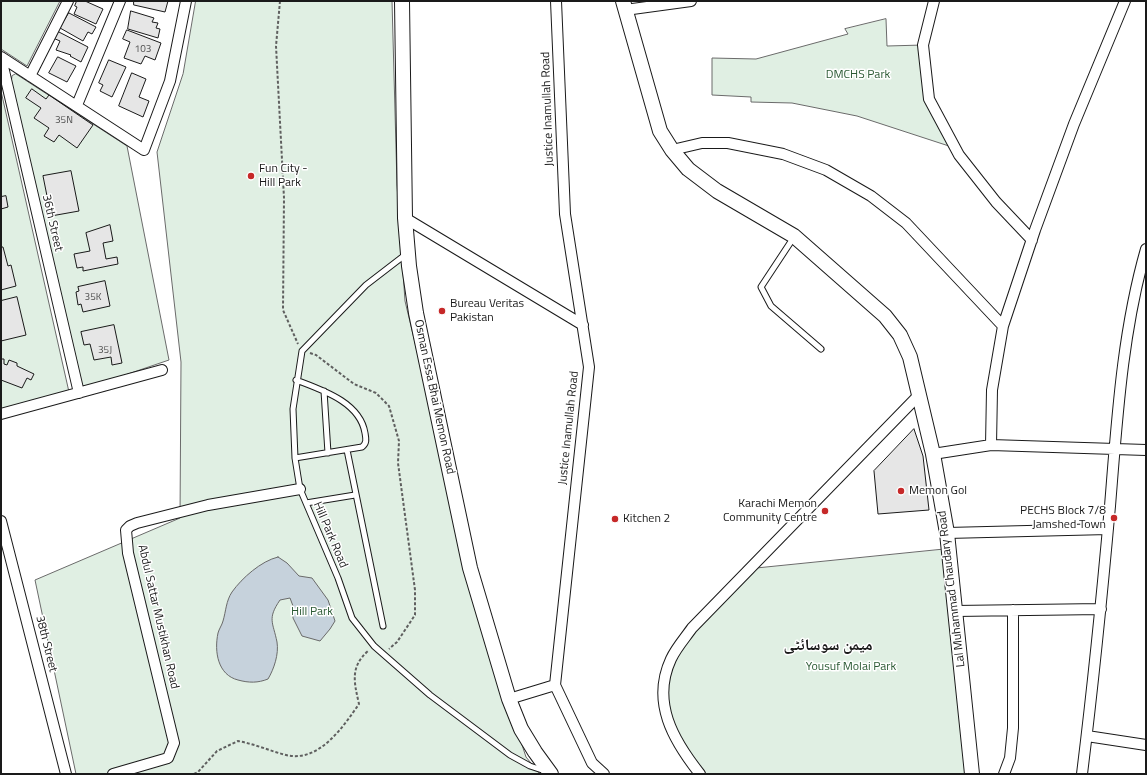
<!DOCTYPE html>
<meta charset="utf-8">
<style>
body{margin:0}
#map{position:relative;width:1147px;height:775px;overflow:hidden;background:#fff;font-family:"Titillium Web",sans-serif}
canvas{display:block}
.frame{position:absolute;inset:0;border:2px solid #1a1a1a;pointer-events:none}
</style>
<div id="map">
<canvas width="1147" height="775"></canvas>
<div class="frame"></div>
</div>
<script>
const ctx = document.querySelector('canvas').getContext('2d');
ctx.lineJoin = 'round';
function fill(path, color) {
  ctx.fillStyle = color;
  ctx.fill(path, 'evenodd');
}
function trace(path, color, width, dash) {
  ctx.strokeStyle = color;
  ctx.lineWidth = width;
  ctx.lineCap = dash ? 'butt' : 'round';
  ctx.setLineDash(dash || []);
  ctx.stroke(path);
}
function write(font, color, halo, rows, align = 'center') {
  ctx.font = font + ' "Titillium Web","Noto Naskh Arabic",sans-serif';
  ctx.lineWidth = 3;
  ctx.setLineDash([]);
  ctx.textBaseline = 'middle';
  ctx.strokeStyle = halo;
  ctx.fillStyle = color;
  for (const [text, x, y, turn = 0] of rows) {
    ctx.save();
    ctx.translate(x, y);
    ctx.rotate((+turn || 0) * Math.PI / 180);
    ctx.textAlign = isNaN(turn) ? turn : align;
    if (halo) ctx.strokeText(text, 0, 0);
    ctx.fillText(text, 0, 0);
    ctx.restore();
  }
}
const green = new Path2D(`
 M1,1H60L27,66L1,49Z
 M196,1H392L397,185L405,301L483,626L526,757L540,774H76L35,580L180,518L181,362L157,152L183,74Z
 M886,19L887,46L923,45L929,99L955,148L857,116L792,103L751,102V97L712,95V58L756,59L848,34L845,29Z
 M16,74L127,146L169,360L84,389L80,386L11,83L12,76Z
 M1,91L69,392L1,411Z
 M948,549L972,774H700L663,707L671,659L749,569Z`);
const water = new Path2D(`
 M278,557L287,563L299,576L312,578L328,600L335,621L330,629L320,641L302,636L293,618V606L290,598L280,600C267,619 273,622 277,642C279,654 274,669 268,679C258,683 249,683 238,680C218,675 214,652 218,633C219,629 222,625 223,621C226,611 226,601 232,592C242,578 261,561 278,557Z`);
const building = new Path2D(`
 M77,1H85L103,9L96,24L74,14L77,7L75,6Z
 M134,1H168L165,12L134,5Z
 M131,11L154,18L152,22L158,23L156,28L160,29L158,38L128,29Z
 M69,13L96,27L92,34L88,32L83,41L60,28Z
 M127,30L161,43L155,60L145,56L141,64L124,58L130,42L123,39Z
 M57,31L88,47L81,62L70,56L71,55L56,50L60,41L53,38Z
 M58,57L76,66L67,82L49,73Z
 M109,60L126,67L112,97L100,91L103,85L99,83Z
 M132,73L146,79L139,97L149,101L143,117L119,106Z
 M32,89L46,99L49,95L93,125L77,148L59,135L54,142L44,136L49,128L34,118L41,108L26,98Z
 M71,171L79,211L51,216L43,176Z
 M6,196L8,207L1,209V197Z
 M110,225L113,241L103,243L106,259L117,257L118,264L83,271V267L77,268L74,254L90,251L86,233Z
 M1,247H3L8,266L11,265L16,286L1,290Z
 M105,281L110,306L83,312L81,304L78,305L76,292L79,291L78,287Z
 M17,297L26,335L1,341V301Z
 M114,325L122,363L112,365L111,357L94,360L90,344L84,345L81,332Z
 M1,359H4V364L7,365L9,360L17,363V366L34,374L31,380L27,378L22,388L1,380Z
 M914,429L923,456L929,510L878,514L874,471Z`);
const path = new Path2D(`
 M280,1L276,46L284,198L283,310L298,344
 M310,353L316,355L354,384L376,393L389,406L399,441L398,463L415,590V615L397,642L389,649
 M194,774L198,772L217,751L238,741C255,744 270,751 286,755C319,763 343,727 359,704C354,682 350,667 368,651`);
const lane = new Path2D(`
 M794,237L761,287L771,306L821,349
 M405,255L366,285L302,351L293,409L295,458L300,489L338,578L352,618L374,646L430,695L510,755L530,766L545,771
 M324,391L328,453
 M347,450L383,626
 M295,458L362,447C367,443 366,439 365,433C360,402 322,390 296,380
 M306,503L355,495`);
const street = new Path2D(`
 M556,1L565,214L589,367L555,685L592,763L604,774
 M934,1L923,45L929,99L959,155L996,202L1032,240
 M625,10L691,1
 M1,57L144,150L170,81L186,1
 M1,58L79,393
 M30,76L68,1
 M77,105L120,1
 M672,150L702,143H728L783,154L826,170L871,196L906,223L1003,326
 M405,218L583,325
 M1,414L162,370
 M991,445L992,390L1003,326L1035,230L1074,124L1125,1
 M933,454L991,445L1146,450
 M1,521L66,774
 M947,533L1108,529
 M955,611L1101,609
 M509,699L555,685
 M1087,736L1146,745
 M113,774L168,758L174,743L128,553L126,530L130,526L137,523L208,505L300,489
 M700,774C673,740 651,702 671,659C676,648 685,638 692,628L918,396
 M1004,774L1010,758L1013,728V610
 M1082,774C1093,685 1102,596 1110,506C1117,420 1122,333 1146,249`);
const secondary = new Path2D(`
 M402,1L405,218L409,266L416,313L470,568L509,699L521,729L535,752L551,774
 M623,1L660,131L672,150L688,169L717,191L794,236L885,316L900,335L910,357L933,454L947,533L972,774`);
const markers = [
 [251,176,4,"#c62828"],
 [442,311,4,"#c62828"],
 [901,491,4,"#c62828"],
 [825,511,4,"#c62828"],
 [1114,518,4,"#c62828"],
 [615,519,4,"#c62828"]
];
const numberNames = [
 ["103",143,50],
 ["35N",64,121],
 ["35K",93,298],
 ["35J",105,351]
];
const parkNames = [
 ["DMCHS Park",858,75],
 ["Hill Park",312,612],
 ["Yousuf Molai Park",851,667]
];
const streetNames = [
 ["Justice Inamullah Road",548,109,-92],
 ["36th Street",52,223,77],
 ["Osman Essa Bhai Memon Road",434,397,78],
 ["Justice Inamullah Road",569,428,-84],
 ["Hill Park Road",330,535,67],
 ["Lal Muhammad Chaudary Road",952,589,-97],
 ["Abdul Sattar Mustikhan Road",158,617,77],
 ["38th Street",46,644,76]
];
const poiNames = [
 ["Fun City -",259,169],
 ["Hill Park",259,183],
 ["Bureau Veritas",450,304],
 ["Pakistan",450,318],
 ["Memon Gol",909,491],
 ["Karachi Memon",817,504,"right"],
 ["Community Centre",817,518,"right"],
 ["PECHS Block 7/8",1106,511,"right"],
 ["Jamshed Town",1106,525,"right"],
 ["Kitchen 2",623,519]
];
const districtNames = [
 ["میمن سوسائٹی",828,646]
];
fill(green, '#e0efe3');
trace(green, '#6a6a6a', 1);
fill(water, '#c6d2dc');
trace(water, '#6a6a6a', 1);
fill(building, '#e6e6e6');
trace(building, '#1a1a1a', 1);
trace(lane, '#1a1a1a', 7);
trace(street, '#1a1a1a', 12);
trace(secondary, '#1a1a1a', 16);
trace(path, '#5f5f5f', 2, [3, 2]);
trace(lane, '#fff', 5);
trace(street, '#fff', 10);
trace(secondary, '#fff', 14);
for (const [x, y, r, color] of markers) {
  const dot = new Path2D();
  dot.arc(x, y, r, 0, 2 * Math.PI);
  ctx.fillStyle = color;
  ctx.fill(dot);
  trace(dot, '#fff', 1.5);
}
write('10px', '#4d4d4d', null, numberNames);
write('12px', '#2b5a34', '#fff', parkNames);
write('12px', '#1a1a1a', '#fff', streetNames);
write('12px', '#1a1a1a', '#fff', poiNames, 'left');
write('bold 16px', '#1a1a1a', '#fff', districtNames);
</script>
